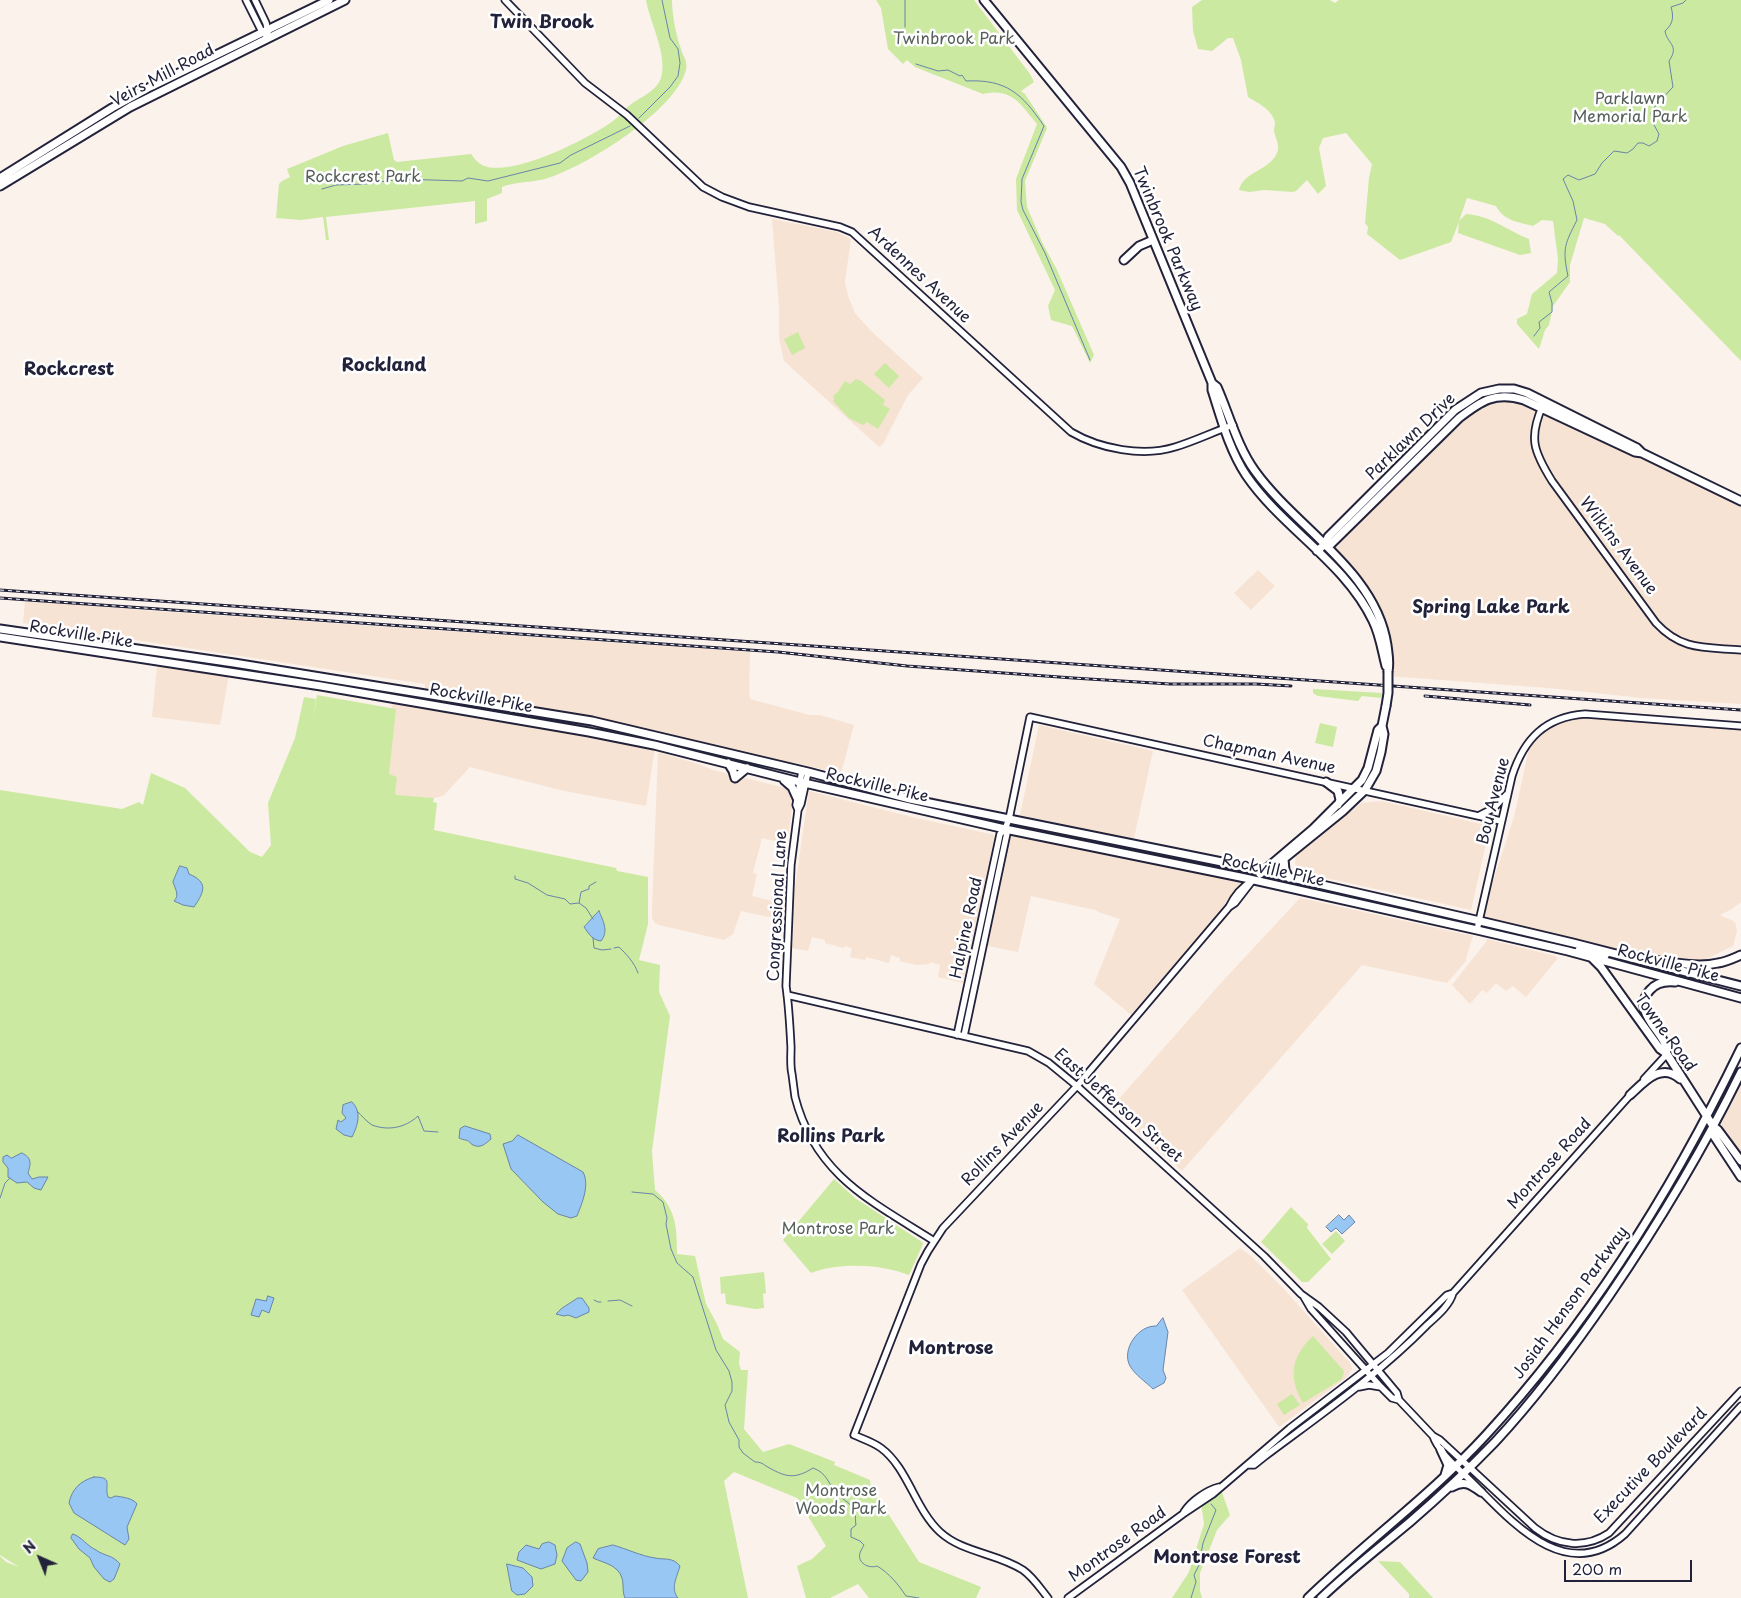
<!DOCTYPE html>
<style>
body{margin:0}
#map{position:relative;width:1741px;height:1598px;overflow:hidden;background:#fbf2eb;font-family:"Playpen Sans",sans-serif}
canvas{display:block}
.north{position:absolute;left:15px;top:1533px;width:50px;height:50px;-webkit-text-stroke:4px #fff;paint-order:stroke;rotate:316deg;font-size:14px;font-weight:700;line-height:20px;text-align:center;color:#22223b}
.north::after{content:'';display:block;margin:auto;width:18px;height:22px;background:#22223b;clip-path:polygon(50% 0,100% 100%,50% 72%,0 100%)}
.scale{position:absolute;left:1564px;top:1560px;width:128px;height:22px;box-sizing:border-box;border:2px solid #22223b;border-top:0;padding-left:6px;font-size:15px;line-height:18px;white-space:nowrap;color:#22223b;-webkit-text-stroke:4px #fff;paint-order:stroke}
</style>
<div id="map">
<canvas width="1741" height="1598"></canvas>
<div class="north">N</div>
<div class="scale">200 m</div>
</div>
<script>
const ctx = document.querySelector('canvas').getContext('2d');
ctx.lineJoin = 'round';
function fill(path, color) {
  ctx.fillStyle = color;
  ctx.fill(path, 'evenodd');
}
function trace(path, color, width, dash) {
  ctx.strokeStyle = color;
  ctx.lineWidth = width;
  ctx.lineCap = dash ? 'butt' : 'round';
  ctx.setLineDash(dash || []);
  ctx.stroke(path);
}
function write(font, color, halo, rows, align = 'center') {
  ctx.font = font + ' "Playpen Sans",sans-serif';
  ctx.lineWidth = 5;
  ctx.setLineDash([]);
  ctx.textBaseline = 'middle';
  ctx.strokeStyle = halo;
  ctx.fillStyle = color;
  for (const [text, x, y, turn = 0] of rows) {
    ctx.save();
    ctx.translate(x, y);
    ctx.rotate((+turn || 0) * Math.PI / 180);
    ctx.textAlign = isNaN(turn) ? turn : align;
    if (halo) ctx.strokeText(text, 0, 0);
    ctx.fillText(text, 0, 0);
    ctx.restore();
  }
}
const built = new Path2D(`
 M772,219L837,232L851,239L845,282L848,296L855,313L871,331L923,378L908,395L883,444L879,447L784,361L779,338V307Z
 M1513,397L1741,501V704L1642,698L1549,688L1388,676L1390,664L1372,602L1324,545L1331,544L1479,403Z
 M1258,570L1275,586L1251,610L1234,593Z
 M25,601L168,612L750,652L749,692L750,699L809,715H820L854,725L841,773L541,709L425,689V684L23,623Z
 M157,666L229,675L220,725L152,717Z
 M392,700L526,722L655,748L646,806L564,791L470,767L443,796L434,798L387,795L386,776Z
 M1585,714L1741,726V902L1732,909L1720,915L1735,922L1737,931L1733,946L1694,965L1621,955L1480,921L1514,817L1528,753V742L1557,721Z
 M1039,725L1153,751L1134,838L1131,840L1020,815Z
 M658,752L698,764L713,770L786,788L793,801L787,844L762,838L753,873L757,874L752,896L780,903L779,914L768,917L741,911L733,934L724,940L659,925L655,923L652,918V909Z
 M809,791L916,818L995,835L963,983L938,977L940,965L930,962L929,964L916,965L900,961V958L891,955L889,963L866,957L865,960L850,957L852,948L845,946L844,948L825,943V940L812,937L808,951L792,948L794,893Z
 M1381,801L1490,826L1471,910L1299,872L1295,864L1296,856L1361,803Z
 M1007,833L1135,860L1249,882L1135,1018L1094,984L1120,919L1101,913L1095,910L1031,896L1018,952L983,945Z
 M1300,898L1473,936L1465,962L1447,983L1362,965L1182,1171L1111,1108L1220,984Z
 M1487,939L1555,956L1558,958L1526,997L1513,986L1506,991L1496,983L1487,993L1482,990L1470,1004L1452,985L1486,942Z
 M1741,1077V1153L1719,1122Z
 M1240,1248L1252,1257L1283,1288L1350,1363L1352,1369L1347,1377L1279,1427L1182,1290Z`);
const green = new Path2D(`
 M646,0H672C672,15 676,35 681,49C683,57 688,60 686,70C676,110 589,164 551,177C535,183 517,181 502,187V193L487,199V221L475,224V201L326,217L329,240H326L323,217L301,220L276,218L279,184L282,181L290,177L287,169L343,146L388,133L394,160L397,162L471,154C474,158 478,163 482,165C510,179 590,138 613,121C619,117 624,110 630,105C640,97 656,92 661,78C668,55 650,23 646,0Z
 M876,0H974L1030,74L1034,82L1021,91L1025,94L1046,126L1047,128L1025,181L1027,207L1042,242L1057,270L1094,355L1090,363L1072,326L1051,320L1048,306L1055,290L1017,210L1016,179L1037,124C1021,105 1012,87 983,94L915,67L907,60L903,64L888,49L881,8Z
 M1202,0H1330L1335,3L1339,0H1741V361L1619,235L1618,236L1605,224L1584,218L1570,265V282L1553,306L1549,325L1545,330L1539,349L1517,324V319L1527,314L1532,294L1557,273L1558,259L1553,221L1542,220L1533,226C1518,222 1504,221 1496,206L1467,198L1459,221L1466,214C1492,216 1506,230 1529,239L1531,253L1520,255L1458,233L1459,222L1451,242L1400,260L1367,234L1368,227L1365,223L1369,178L1372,164L1346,133L1323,138L1319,148L1326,186L1318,194L1307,180L1296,191L1293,192L1264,190L1249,192L1239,190C1243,171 1273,170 1278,150C1279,143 1275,137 1274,131C1274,127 1276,123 1274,119C1269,108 1258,103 1248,97L1241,60L1233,38H1228L1212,51L1198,49L1193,31L1192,7Z
 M798,332L805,348L792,355L784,339Z
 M885,363L899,376L889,388L874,374Z
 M856,379L861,381L885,400L883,405L890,409L878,429L867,422L863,425L849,418L833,401L834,399L833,396L838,392L845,381L850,384Z
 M1313,689L1382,693L1381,698L1362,696L1358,701L1318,696L1313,693Z
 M317,695L396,709L389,774L397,777L395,793L396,795L434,798L433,802L437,803L434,830L616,868L617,871L648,877V924L639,960L660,965L659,992L670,1016L652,1151L655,1190C676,1208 677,1228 677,1254L695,1256L706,1304L717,1324L723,1339L740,1352L739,1364L741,1370H748L744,1429L763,1452L789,1444L835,1462L834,1465L870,1480L871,1490L880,1501L919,1562L981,1587L976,1598H869L858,1584L830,1598H806L797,1566L812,1559L826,1546L797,1498L734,1472L724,1481L748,1598H0V1556L6,1562L19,1567L0,1555V790L122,809L139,802L143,805L151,773L185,788L250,852L262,857L271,845L268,803L295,738L304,697L316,699L312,728Z
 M1320,723L1337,727L1333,747L1315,743Z
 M834,1179L855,1198L922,1242L923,1244L909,1275C881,1264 839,1262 811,1273L783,1240Z
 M1291,1207L1308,1224L1307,1228L1331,1259L1308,1282H1302L1261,1242Z
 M1336,1231L1345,1241L1332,1254L1322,1244Z
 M764,1272L766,1293L763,1294L764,1308L755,1309L726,1304L725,1293L721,1294L720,1277Z
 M1313,1336L1344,1371L1342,1379L1303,1403C1288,1377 1291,1357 1313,1336Z
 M1292,1394L1300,1405L1284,1415L1277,1404Z
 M1220,1487L1230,1515L1217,1530L1200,1573V1591L1202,1598H1172L1189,1572L1204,1524L1201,1503Z
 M1378,1561L1400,1562L1433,1598H1409V1594Z`);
const water = new Path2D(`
 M180,866L187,868L189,874C208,882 205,891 194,907L183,905L174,901C180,895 175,889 173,882Z
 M599,911C603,921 609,931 601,941C592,940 589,934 584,927C587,924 596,913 599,911Z
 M352,1102C362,1112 358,1125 352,1137L344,1135L336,1129L338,1120L341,1122L346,1118L342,1113L343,1105Z
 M465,1126L490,1134L491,1139C486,1143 481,1149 473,1145C469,1143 471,1142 466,1140C464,1140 461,1139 459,1138L460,1129Z
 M518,1135L583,1172C590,1185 582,1203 577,1216L571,1218L558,1214L543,1202L511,1169L503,1144L512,1141Z
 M22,1153C32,1158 31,1163 28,1173L32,1179L39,1177H48L41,1190L34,1188L27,1182L17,1183L8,1177V1168L3,1162V1157L7,1155L11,1158Z
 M1339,1215L1344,1220L1349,1215L1355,1222L1342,1234L1336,1228L1331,1232L1326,1227Z
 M268,1296L274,1298L269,1313L262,1310L259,1317L251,1315L256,1299L266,1301Z
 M578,1298H582L589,1308V1312L576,1318L568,1315L564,1316L556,1314L561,1309Z
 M1163,1318L1168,1332L1163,1370L1166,1378L1164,1383L1153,1389C1146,1382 1135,1375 1130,1366C1121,1350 1138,1325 1156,1326Z
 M94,1477C114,1477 104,1484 108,1497L111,1498L115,1496C122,1497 133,1498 137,1504L127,1527L129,1539L125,1545L74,1513L69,1503C72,1489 80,1481 94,1477Z
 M73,1534C82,1537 87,1546 96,1550C104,1556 113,1555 120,1564L114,1579L110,1582L104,1579L94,1567L90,1558L79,1549L71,1538Z
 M549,1542L555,1545L557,1555L555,1564L541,1569L517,1560L519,1552L526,1545L539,1549L542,1544Z
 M576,1542L580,1544L587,1563L588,1572L581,1581L576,1580L562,1561L567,1548Z
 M613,1545C627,1549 641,1556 655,1558C665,1560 673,1557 680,1566C677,1577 670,1588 678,1598H625C622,1591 624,1585 622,1578C618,1565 604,1563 593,1558L598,1549Z
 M507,1564L523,1568L532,1577L533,1586L525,1594L517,1595L512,1591Z`);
const stream = new Path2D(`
 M905,0V27
 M916,64L938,71L948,70L960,76L962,75L966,81C1007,79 1022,94 1044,126L1022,179L1021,202L1023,210L1045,253L1090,360
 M639,118L670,87L678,76L680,63L678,49L670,38L662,0
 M322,189L336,185L365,184L401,179L462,181L468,178L488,181L560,163L571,155L630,126
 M1534,336L1540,328L1539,322L1552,312V303L1549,292L1568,276C1562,248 1565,244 1577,220L1573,201L1563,179L1568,175L1579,180L1595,174L1602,163L1614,151L1627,153L1633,149L1638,143H1643L1649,146L1657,141L1659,134L1654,125L1651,113L1656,105L1673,87L1669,61C1680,45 1667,44 1665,31C1673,24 1674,17 1671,7L1683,3L1686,0
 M515,876V879L528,883L547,895L565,899L570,904L579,903
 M593,919L586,908L579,903L581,892L589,889V886L596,882
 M593,938L594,948L602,950L611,949
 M614,948L619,947C627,955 634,962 638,973
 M357,1111C361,1115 367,1122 372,1125C388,1131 405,1128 418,1116L424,1131L438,1132
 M632,1192L653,1194L663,1202L667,1218L666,1224L671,1249L677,1263L693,1277L716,1350L729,1371L732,1382V1391L725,1405L729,1422L739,1440V1447L743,1453L755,1462C760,1462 762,1463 766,1466C785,1477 794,1480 813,1468C827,1473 828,1483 836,1493C842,1500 853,1503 855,1513C856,1516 855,1521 856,1525L851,1529V1537L860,1541L864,1545C863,1547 861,1550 860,1553C857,1563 869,1569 877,1566C889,1573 898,1584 906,1596L919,1598
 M0,1198L5,1183L10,1178
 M594,1300L598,1302H601
 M608,1301L620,1300L632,1306
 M1191,1598L1196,1582L1194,1575L1199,1565L1203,1543L1216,1510L1211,1504`);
const minor = new Path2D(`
 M246,0L262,32L268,37
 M255,0L266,23L268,32
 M505,0L585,83L627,115L703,187L722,197L749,207L840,227L852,232L1071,432C1100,449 1143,457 1175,447C1195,441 1213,432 1233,425
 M1543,405C1528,438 1534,452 1552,481L1656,623C1682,651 1705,647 1741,650
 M802,771L796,805L798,810L791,865L786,986C789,1007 790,1027 791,1047C791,1056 790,1066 792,1074C793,1082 794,1089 795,1097C815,1175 871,1201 934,1241
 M798,810L801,804L808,772
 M1480,815L1494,808L1506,795
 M1229,907L1235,903L1252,881
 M1477,930L1512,776C1524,739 1545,717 1585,714L1741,726
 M787,995L1028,1051L1049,1063L1077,1086L1264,1256L1301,1294L1319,1307L1346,1332L1397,1393L1399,1400L1433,1436L1440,1440L1535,1528C1558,1546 1585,1549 1609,1533L1741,1391
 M957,1035L1000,834L1005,829L1009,819L1030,717L1501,821
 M964,1036L1007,833L1005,829
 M1644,1079L1667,1054
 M1304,1297L1311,1309L1381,1387L1392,1398L1399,1400
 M1359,1387L1369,1385L1381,1387
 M1433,1436C1438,1452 1460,1470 1472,1482C1512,1522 1566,1586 1625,1534L1741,1406
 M1248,1465H1254L1264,1457C1320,1415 1378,1375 1427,1325C1437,1316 1450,1305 1453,1293
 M1184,1512C1191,1501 1207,1490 1219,1487
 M1048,1598C1040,1588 1033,1577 1023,1570C997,1553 963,1553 940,1532C915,1509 908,1468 881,1448C873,1442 863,1439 854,1435L921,1264L928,1251L943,1228L1077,1086L1229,907C1234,896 1243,886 1253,880
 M1068,1598L1183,1514L1213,1494L1290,1428L1388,1353L1447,1295L1453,1293L1632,1093`);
const major = new Path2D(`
 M984,0L1121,167L1130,183L1212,383L1217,387C1229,414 1237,446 1255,471C1296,528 1376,571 1387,645C1388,654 1390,662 1388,671
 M0,178L112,108L150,87L329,0
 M0,186L130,107L345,0
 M1124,260L1139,246L1153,240
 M1212,383V390C1221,418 1229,449 1246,475C1282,528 1345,562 1373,621C1380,635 1382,651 1386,666
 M1324,545L1331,544L1459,418C1481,401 1495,391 1524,400L1635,452L1642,453L1741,501
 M1317,551L1324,545L1328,537L1455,410L1481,393L1499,389H1514L1527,393L1637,448L1642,453
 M0,629L234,663L592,721L808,772L910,799L1222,862L1480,921L1573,943L1741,986
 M0,637L321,686L589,732L654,745L800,782L1005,829L1245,878L1477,930L1568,951L1741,998
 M728,763L733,771L735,778L747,768
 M784,780L792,787L797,798
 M1326,782L1338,791L1340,800L1338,805
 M1284,859L1285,870L1289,878
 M1262,872L1270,870L1343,811L1365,790L1376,771L1381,752L1384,734L1382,726
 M1260,874L1313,829L1362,780L1368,768L1378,730L1382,726L1386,706
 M1579,950L1605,956
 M1592,958L1601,967L1660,1049L1667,1054L1713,1126L1718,1130L1741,1161
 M1653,960C1674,962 1697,968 1718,963C1726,962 1734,958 1741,955
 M1667,1054C1666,1050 1666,1046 1664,1042C1656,1026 1633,1009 1650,990C1656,983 1666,981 1675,982
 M1630,1095C1644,1082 1661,1062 1680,1079
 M1713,1127L1714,1136L1741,1177
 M1441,1450L1448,1465L1445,1475
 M1452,1487C1464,1480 1470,1484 1481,1492
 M1308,1598C1366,1542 1432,1494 1486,1435C1591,1321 1674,1187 1741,1048
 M1321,1598C1349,1571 1380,1547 1410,1522C1439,1497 1468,1470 1495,1442C1537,1397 1574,1347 1609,1296C1658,1224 1703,1150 1741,1072`);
const rail = new Path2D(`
 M0,590L1741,710
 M0,598L778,652L907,666L1073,678L1170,684H1256L1291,686
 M1425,696L1530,705`);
const majorBridge = new Path2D(`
 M1386,706L1388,693V671`);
const parkNames = [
 ["Twinbrook Park",954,40],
 ["Parklawn",1630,100],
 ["Memorial Park",1630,118],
 ["Rockcrest Park",363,178],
 ["Montrose Park",838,1230],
 ["Montrose",841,1492],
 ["Woods Park",841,1510]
];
const streetNames = [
 ["Veirs Mill Road",163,76,-28],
 ["Twinbrook Parkway",1167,239,67],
 ["Ardennes Avenue",919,275,43],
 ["Parklawn Drive",1411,437,-44],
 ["Wilkins Avenue",1618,546,53],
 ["Rockville Pike",81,635,9],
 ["Rockville Pike",481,699,10],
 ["Chapman Avenue",1269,755,12],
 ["Rockville Pike",877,786,13],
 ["Bou Avenue",1494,801,-76],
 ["Rockville Pike",1273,871,12],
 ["Congressional Lane",778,906,-87],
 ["Halpine Road",967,928,-78],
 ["Rockville Pike",1668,964,15],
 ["Towne Road",1665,1033,54],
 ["East Jefferson Street",1118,1106,41],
 ["Rollins Avenue",1003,1144,-46],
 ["Montrose Road",1550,1164,-48],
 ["Josiah Henson Parkway",1571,1303,-54],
 ["Executive Boulevard",1651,1466,-46],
 ["Montrose Road",1118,1545,-36]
];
const neighbourhoodNames = [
 ["Twin Brook",542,23],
 ["Rockland",384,366],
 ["Rockcrest",69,370],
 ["Spring Lake Park",1491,608],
 ["Rollins Park",831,1137],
 ["Montrose",951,1349],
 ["Montrose Forest",1227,1558]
];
fill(built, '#f6e3d3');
fill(green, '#cbe9a0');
fill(water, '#98c7f3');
trace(water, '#6985a9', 1);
trace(stream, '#6985a9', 1);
trace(minor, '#22223b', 9);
trace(major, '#22223b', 11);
trace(minor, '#fff', 5.5);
trace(major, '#fff', 7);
trace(rail, '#22223b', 3);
trace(rail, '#fff', 1, [4]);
trace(majorBridge, '#22223b', 11, []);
trace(majorBridge, '#fff', 7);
write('16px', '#555e59', '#fff', parkNames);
write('16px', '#22223b', '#fff', streetNames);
write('bold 18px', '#22223b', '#fff', neighbourhoodNames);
</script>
